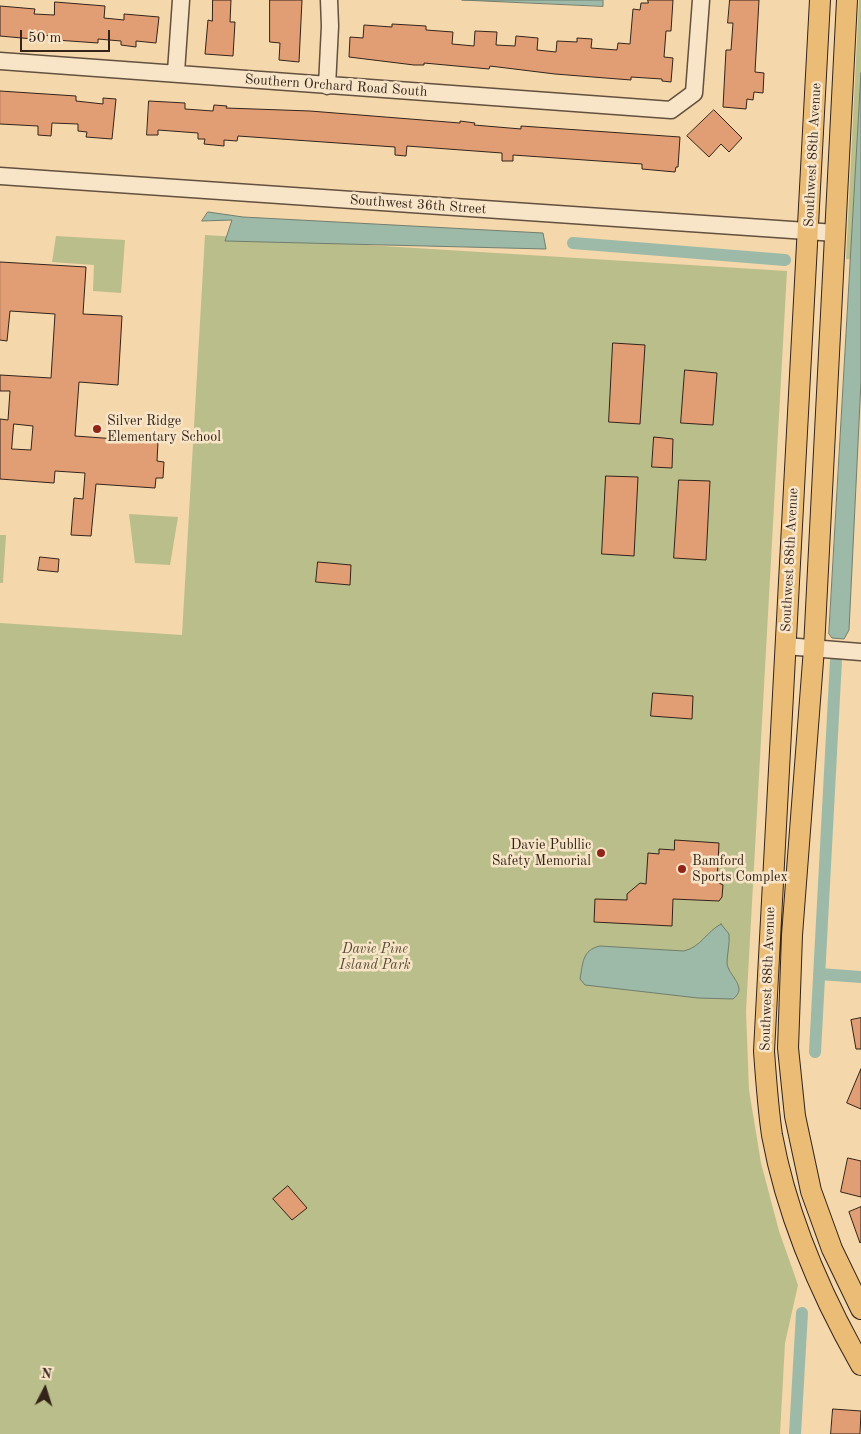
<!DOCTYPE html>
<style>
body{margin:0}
#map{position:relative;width:861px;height:1434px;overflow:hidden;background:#f4d7ab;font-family:"Old Standard TT",serif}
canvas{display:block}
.north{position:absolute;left:20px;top:1364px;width:50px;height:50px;-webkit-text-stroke:4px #f8e5c8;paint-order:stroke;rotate:5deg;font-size:14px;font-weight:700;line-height:20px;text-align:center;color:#332319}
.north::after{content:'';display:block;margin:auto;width:18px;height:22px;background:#332319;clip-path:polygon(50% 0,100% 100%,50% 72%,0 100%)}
.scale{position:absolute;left:20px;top:30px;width:90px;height:22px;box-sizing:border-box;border:2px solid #332319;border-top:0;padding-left:6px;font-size:15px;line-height:18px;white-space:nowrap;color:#332319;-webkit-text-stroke:4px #f8e5c8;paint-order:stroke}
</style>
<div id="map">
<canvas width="861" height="1434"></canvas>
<div class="north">N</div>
<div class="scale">50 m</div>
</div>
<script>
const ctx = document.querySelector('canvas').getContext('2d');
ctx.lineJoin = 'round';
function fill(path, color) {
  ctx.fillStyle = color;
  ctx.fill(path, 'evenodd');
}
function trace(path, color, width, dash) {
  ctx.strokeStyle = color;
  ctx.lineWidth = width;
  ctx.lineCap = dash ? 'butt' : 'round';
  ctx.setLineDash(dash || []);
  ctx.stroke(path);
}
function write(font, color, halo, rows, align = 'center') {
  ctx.font = font + ' "Old Standard TT",serif';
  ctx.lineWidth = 5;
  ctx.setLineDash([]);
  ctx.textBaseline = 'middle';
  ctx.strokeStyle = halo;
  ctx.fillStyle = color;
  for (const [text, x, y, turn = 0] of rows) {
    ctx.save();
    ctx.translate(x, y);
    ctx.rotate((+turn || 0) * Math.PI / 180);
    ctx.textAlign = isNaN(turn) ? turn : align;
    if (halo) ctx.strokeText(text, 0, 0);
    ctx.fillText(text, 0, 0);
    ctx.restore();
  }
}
const green = new Path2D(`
 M859,0H861V260L846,259Z
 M205,235L787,271L746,1011L749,1090L761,1163L779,1231L798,1285L785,1343L780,1434H0V623L182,635Z
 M56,236L125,240L121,293L93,291L94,265L52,262Z
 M129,514L178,517L170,565L135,563Z
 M0,535H6L3,583H0Z`);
const water = new Path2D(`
 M462,0H603V6Z
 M861,73V381L849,630L844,639L832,638L829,634Z
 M208,212L243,217L543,233L546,249L225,241L232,220L202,221Z
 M721,924L729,934C730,944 727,954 727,963C728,976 749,987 733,999L698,998L585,985L580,979C583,963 582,950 600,946L684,951C701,947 706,932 721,924Z`);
const canal = new Path2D(`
 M573,243L785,260
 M819,974L861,977
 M815,1052L836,660
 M795,1434L802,1313`);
const building = new Path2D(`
 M213,0H231L230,22H235L233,56L205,54L208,20L212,21Z
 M270,0H302L299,62L279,60L280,43L270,42Z
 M648,0H673L671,31H666L664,57L673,58L671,82L662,81V79L631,77V80L555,74L490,66L489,69L424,63V65H414L349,57L350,37L363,38L364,25L392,27V24L426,26V30L453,32L452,44L474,46L475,31L497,32L496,45L515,46L516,36L538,38L537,50L556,52L557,41L577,42V38L592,39L591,48L617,50L618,43L630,44L633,9L640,10L641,3H648Z
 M730,0H759L755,72L764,73L763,93L754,92L753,100L747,99L746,109L723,107L726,50H731L733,23H728Z
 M55,2L105,6L104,18L124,20V14L159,17L156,43L136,41V47L121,45V41L98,39V43L56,40V36L33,35V39L0,36V6L35,9L34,14L54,15Z
 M0,91L76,96V101L103,104V98L116,99L112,139L86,137L87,132L78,131V124L52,123L51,136L38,135V126L0,124Z
 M149,101L185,103V109L213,111L214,105L227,106L226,108L310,111L460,123V121L475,123L474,125L521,129V126L680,137L678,167H676L675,172L642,169V164L513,155V161H502V153L407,146L406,156L395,155V147L238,136L237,141L224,140V146L204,144L205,139H198V133L158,130V135H147Z
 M714,110L742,138L729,152L721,144L709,157L687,136Z
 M0,262L86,267L83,314L122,316L118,385L79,382L75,436L158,442L157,461L164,462L163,478H156L155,488L96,484L91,536L71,535L74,498L83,499L85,473L55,471L54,483L0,479V419L8,420L10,391H0V375L51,378L55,314L10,311L7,341L0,340ZM14,424L33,426L31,450L12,449Z
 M613,343L645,345L640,424L609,422Z
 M685,370L717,373L713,425L681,423Z
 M654,437L673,439L672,468L652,467Z
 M606,476L638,477L634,556L602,554Z
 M679,480L710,481L706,560L674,558Z
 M40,557L59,559L58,572L38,570Z
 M318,562L351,565L350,585L316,582Z
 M653,693L693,696L692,719L651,716Z
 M675,840L719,843L717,882L723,885L722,897L719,901L673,899L672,926L594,922L595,899L627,900V894L640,883L646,884L648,853L659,854V849L674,850Z
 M861,1018V1049H856L851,1020Z
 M861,1069V1109L847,1103Z
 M848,1158L861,1161V1197L841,1192Z
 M288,1186L307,1208L292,1220L273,1199Z
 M861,1207V1242L860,1243L849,1212Z
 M833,1409L861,1411L860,1434H831Z`);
const minor = new Path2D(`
 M0,61L671,110L694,93L701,0
 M176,72L181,0
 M327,86L330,26L329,0
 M0,176L836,233
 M785,646L861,652`);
const major = new Path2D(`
 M820,0L764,1051C766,1079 768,1108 772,1135C787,1217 820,1293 861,1365
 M847,0L814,648L792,935L788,1048L795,1116L811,1191L832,1249L861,1309`);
const markers = [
 [97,429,5,"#8f2418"],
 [601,853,5,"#8f2418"],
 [682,869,5,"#8f2418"]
];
const streetNames = [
 ["Southern Orchard Road South",336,86,4],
 ["Southwest 88th Avenue",813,155,-87],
 ["Southwest 36th Street",418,205,4],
 ["Southwest 88th Avenue",790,560,-87],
 ["Southwest 88th Avenue",768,979,-88]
];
const poiNames = [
 ["Silver Ridge",107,421],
 ["Elementary School",107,437],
 ["Davie Publlic",591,845,"right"],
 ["Safety Memorial",591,861,"right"],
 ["Bamford",692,861],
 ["Sports Complex",692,877]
];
const parkNames = [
 ["Davie Pine",375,949],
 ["Island Park",375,965]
];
fill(green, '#babe8a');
fill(water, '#9cbaa7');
trace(water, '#727e6e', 1);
trace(canal, '#9cbaa7', 12);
fill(building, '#e19e74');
trace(building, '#332319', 1);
trace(minor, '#63503e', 19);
trace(major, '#332319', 22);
trace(minor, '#f8e5c8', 16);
trace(major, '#eabc76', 20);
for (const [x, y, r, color] of markers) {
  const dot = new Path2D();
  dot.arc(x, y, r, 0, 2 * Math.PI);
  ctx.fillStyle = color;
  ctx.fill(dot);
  trace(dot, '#f8e5c8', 2);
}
write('14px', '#332319', '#f8e5c8', streetNames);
write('14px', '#332319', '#f8e5c8', poiNames, 'left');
write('italic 14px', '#554a35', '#f8e5c8', parkNames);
</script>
